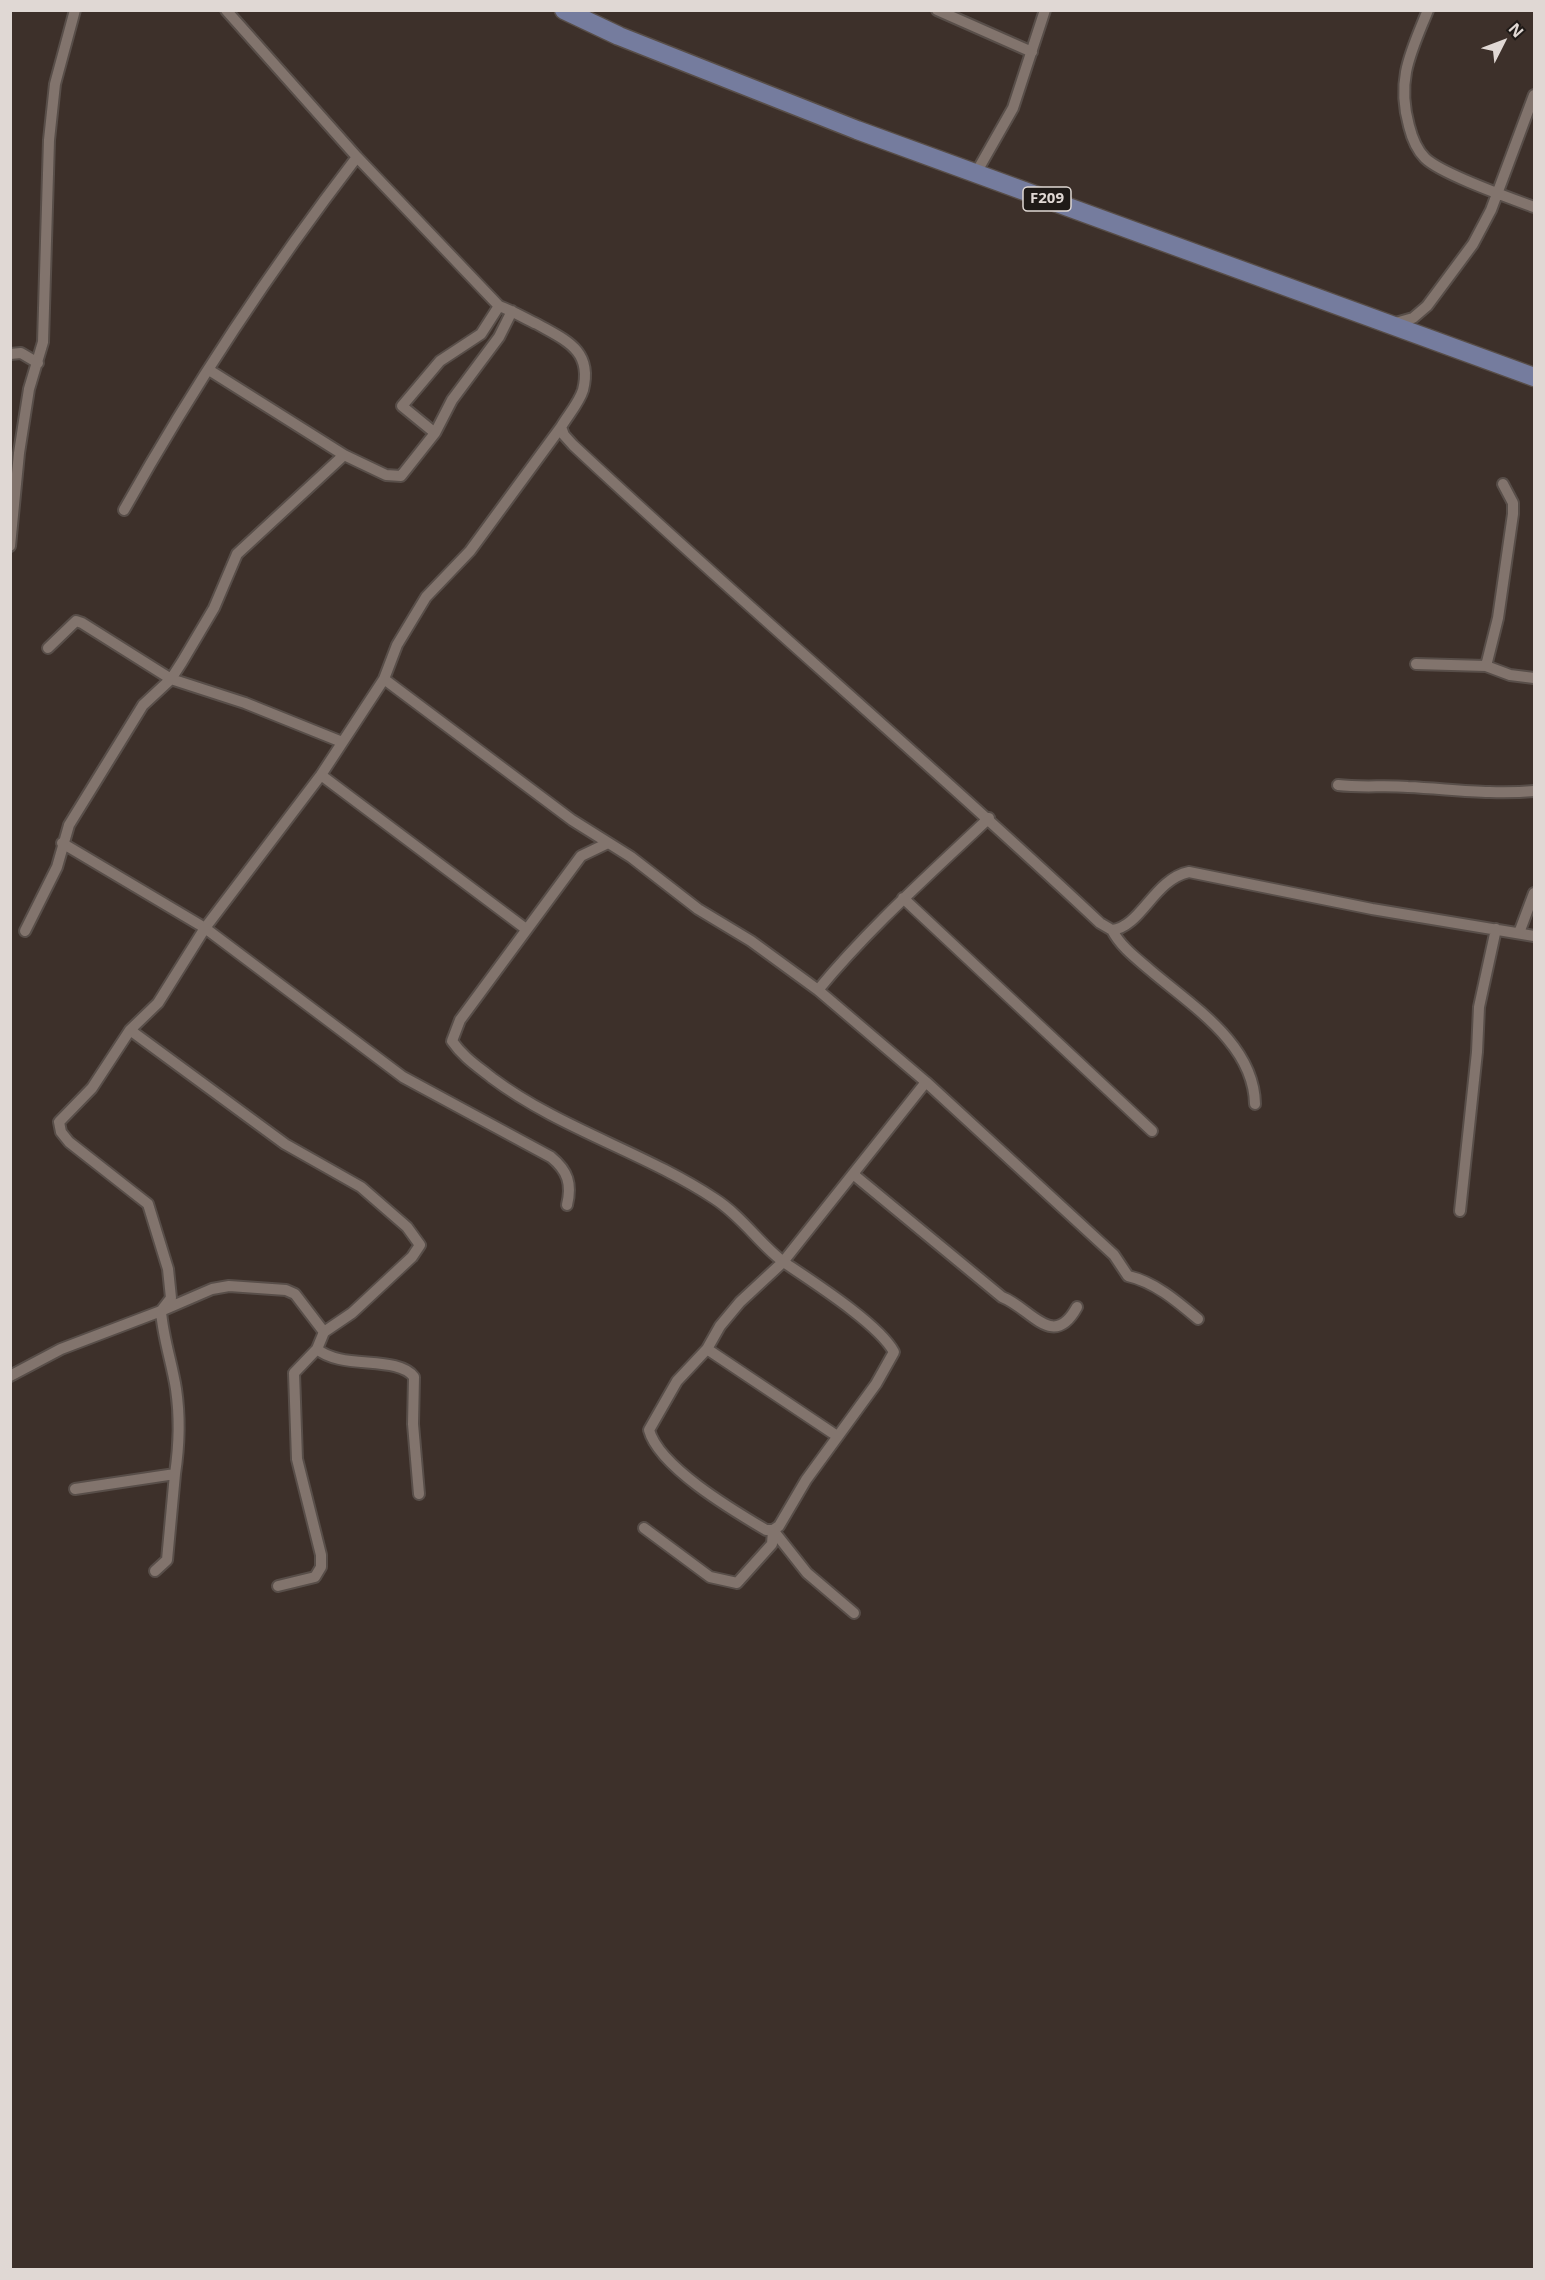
<!DOCTYPE html>
<style>
body{margin:0}
#map{position:relative;width:1545px;height:2280px;overflow:hidden;background:#3d302a;font-family:"Open Sans",sans-serif}
canvas{display:block}
.frame{position:absolute;inset:0;border:12px solid #e0d8d4;pointer-events:none}
.north{position:absolute;left:1473px;top:12px;width:60px;height:60px;-webkit-text-stroke:4px #1f1a17;paint-order:stroke;rotate:48deg;font-size:16px;font-weight:700;line-height:24px;text-align:center;color:#e0d8d4}
.north::after{content:'';display:block;margin:auto;width:21px;height:27px;background:#e0d8d4;clip-path:polygon(50% 0,100% 100%,50% 72%,0 100%)}
</style>
<div id="map">
<canvas width="1545" height="2280"></canvas>
<div class="frame"></div>
<div class="north">N</div>
</div>
<script>
const ctx = document.querySelector('canvas').getContext('2d');
ctx.lineJoin = 'round';
function trace(path, color, width, dash) {
  ctx.strokeStyle = color;
  ctx.lineWidth = width;
  ctx.lineCap = dash ? 'butt' : 'round';
  ctx.setLineDash(dash || []);
  ctx.stroke(path);
}
function write(font, color, halo, rows, align = 'center') {
  ctx.font = font + ' "Open Sans",sans-serif';
  ctx.lineWidth = 6;
  ctx.setLineDash([]);
  ctx.textBaseline = 'middle';
  ctx.strokeStyle = halo;
  ctx.fillStyle = color;
  for (const [text, x, y, turn = 0] of rows) {
    ctx.save();
    ctx.translate(x, y);
    ctx.rotate((+turn || 0) * Math.PI / 180);
    ctx.textAlign = isNaN(turn) ? turn : align;
    if (halo) ctx.strokeText(text, 0, 0);
    ctx.fillText(text, 0, 0);
    ctx.restore();
  }
}
const street = new Path2D(`
 M226,10L357,157L499,306C513,311 524,318 537,324C565,340 593,350 583,390C579,403 568,415 561,427L564,435L573,445C746,607 927,760 1100,923L1112,930C1141,927 1154,879 1189,872L1372,909L1534,936
 M937,10L1032,52
 M1428,10C1411,52 1396,79 1409,126C1412,138 1416,149 1425,158C1441,174 1510,198 1534,207
 M976,173L1013,108L1045,10
 M1392,324L1413,318L1427,306L1473,244L1491,210L1534,95
 M10,354L21,353L38,363
 M209,370L344,455
 M435,433L452,400L499,337L512,311
 M124,510C193,387 271,269 357,157
 M10,546L19,453L29,389L43,342L49,140L55,84L75,10
 M48,648L76,621L82,623L171,679L245,703L342,742
 M1416,664L1486,666L1510,675L1534,678
 M1486,666L1498,618L1513,514V503L1503,484
 M384,679L572,820L631,857L698,909L751,941L818,990L926,1082L1114,1255L1128,1276C1155,1282 1178,1302 1198,1319
 M321,775L526,929
 M1338,785C1362,788 1384,785 1408,787C1451,789 1492,795 1534,791
 M62,843L205,928L403,1077L551,1157C568,1171 572,1184 567,1205
 M606,844L581,856L460,1020L452,1041C463,1057 477,1066 492,1078C560,1129 644,1152 715,1199C743,1217 761,1246 785,1263C813,1282 879,1324 894,1352L876,1384L806,1480L779,1526L773,1530L772,1544L737,1583L710,1577L644,1528
 M903,898L1152,1131
 M1112,930C1121,947 1136,958 1150,970C1192,1006 1254,1044 1255,1104
 M25,931L57,867L69,825L143,705L171,679L182,662L214,608L237,554L344,455L386,475L401,476L435,433L402,406L440,361L481,334L499,306
 M1519,933L1534,893
 M818,990C869,928 930,874 989,818
 M130,1030L285,1144L361,1187L407,1227L420,1245L412,1257L352,1313L324,1332L317,1349L294,1373L297,1459L321,1555V1567L315,1577L278,1586
 M853,1174L1002,1297C1031,1308 1053,1351 1077,1307
 M1460,1211L1477,1052L1479,1007L1496,929
 M317,1349C341,1370 398,1355 414,1377L413,1424L419,1494
 M707,1349L837,1436
 M10,1376L61,1349L161,1311L212,1289L229,1286L286,1290L295,1294L324,1332
 M75,1489L175,1474C179,1447 180,1416 176,1389C172,1363 163,1338 161,1311L171,1298L168,1269L148,1204L69,1142L61,1132L59,1122L92,1088L130,1030L158,1003L205,928L321,775L384,679L397,645L426,597L470,551L561,427
 M155,1571L167,1560L175,1474
 M854,1613L807,1573L773,1530H766C734,1511 659,1467 649,1430L677,1381L707,1349L720,1326L740,1302L783,1262L926,1082`);
const primary = new Path2D(`
 M564,10L619,36L857,130L1534,377`);
const shields = [
 [1047,199,48]
];
const shieldNames = [
 ["F209",1047,199]
];
trace(street, '#584e49', 14);
trace(primary, '#584e49', 21);
trace(street, '#82746d', 10);
trace(primary, '#757c9e', 18);
for (const [x, y, w] of shields) {
  const box = new Path2D();
  box.roundRect(x - w / 2, y - 12, w, 24, 4.5);
  ctx.fillStyle = '#1f1a17';
  ctx.fill(box);
  trace(box, '#e0d8d4', 1.5);
}
write('bold 15px', '#e0d8d4', null, shieldNames);
</script>
